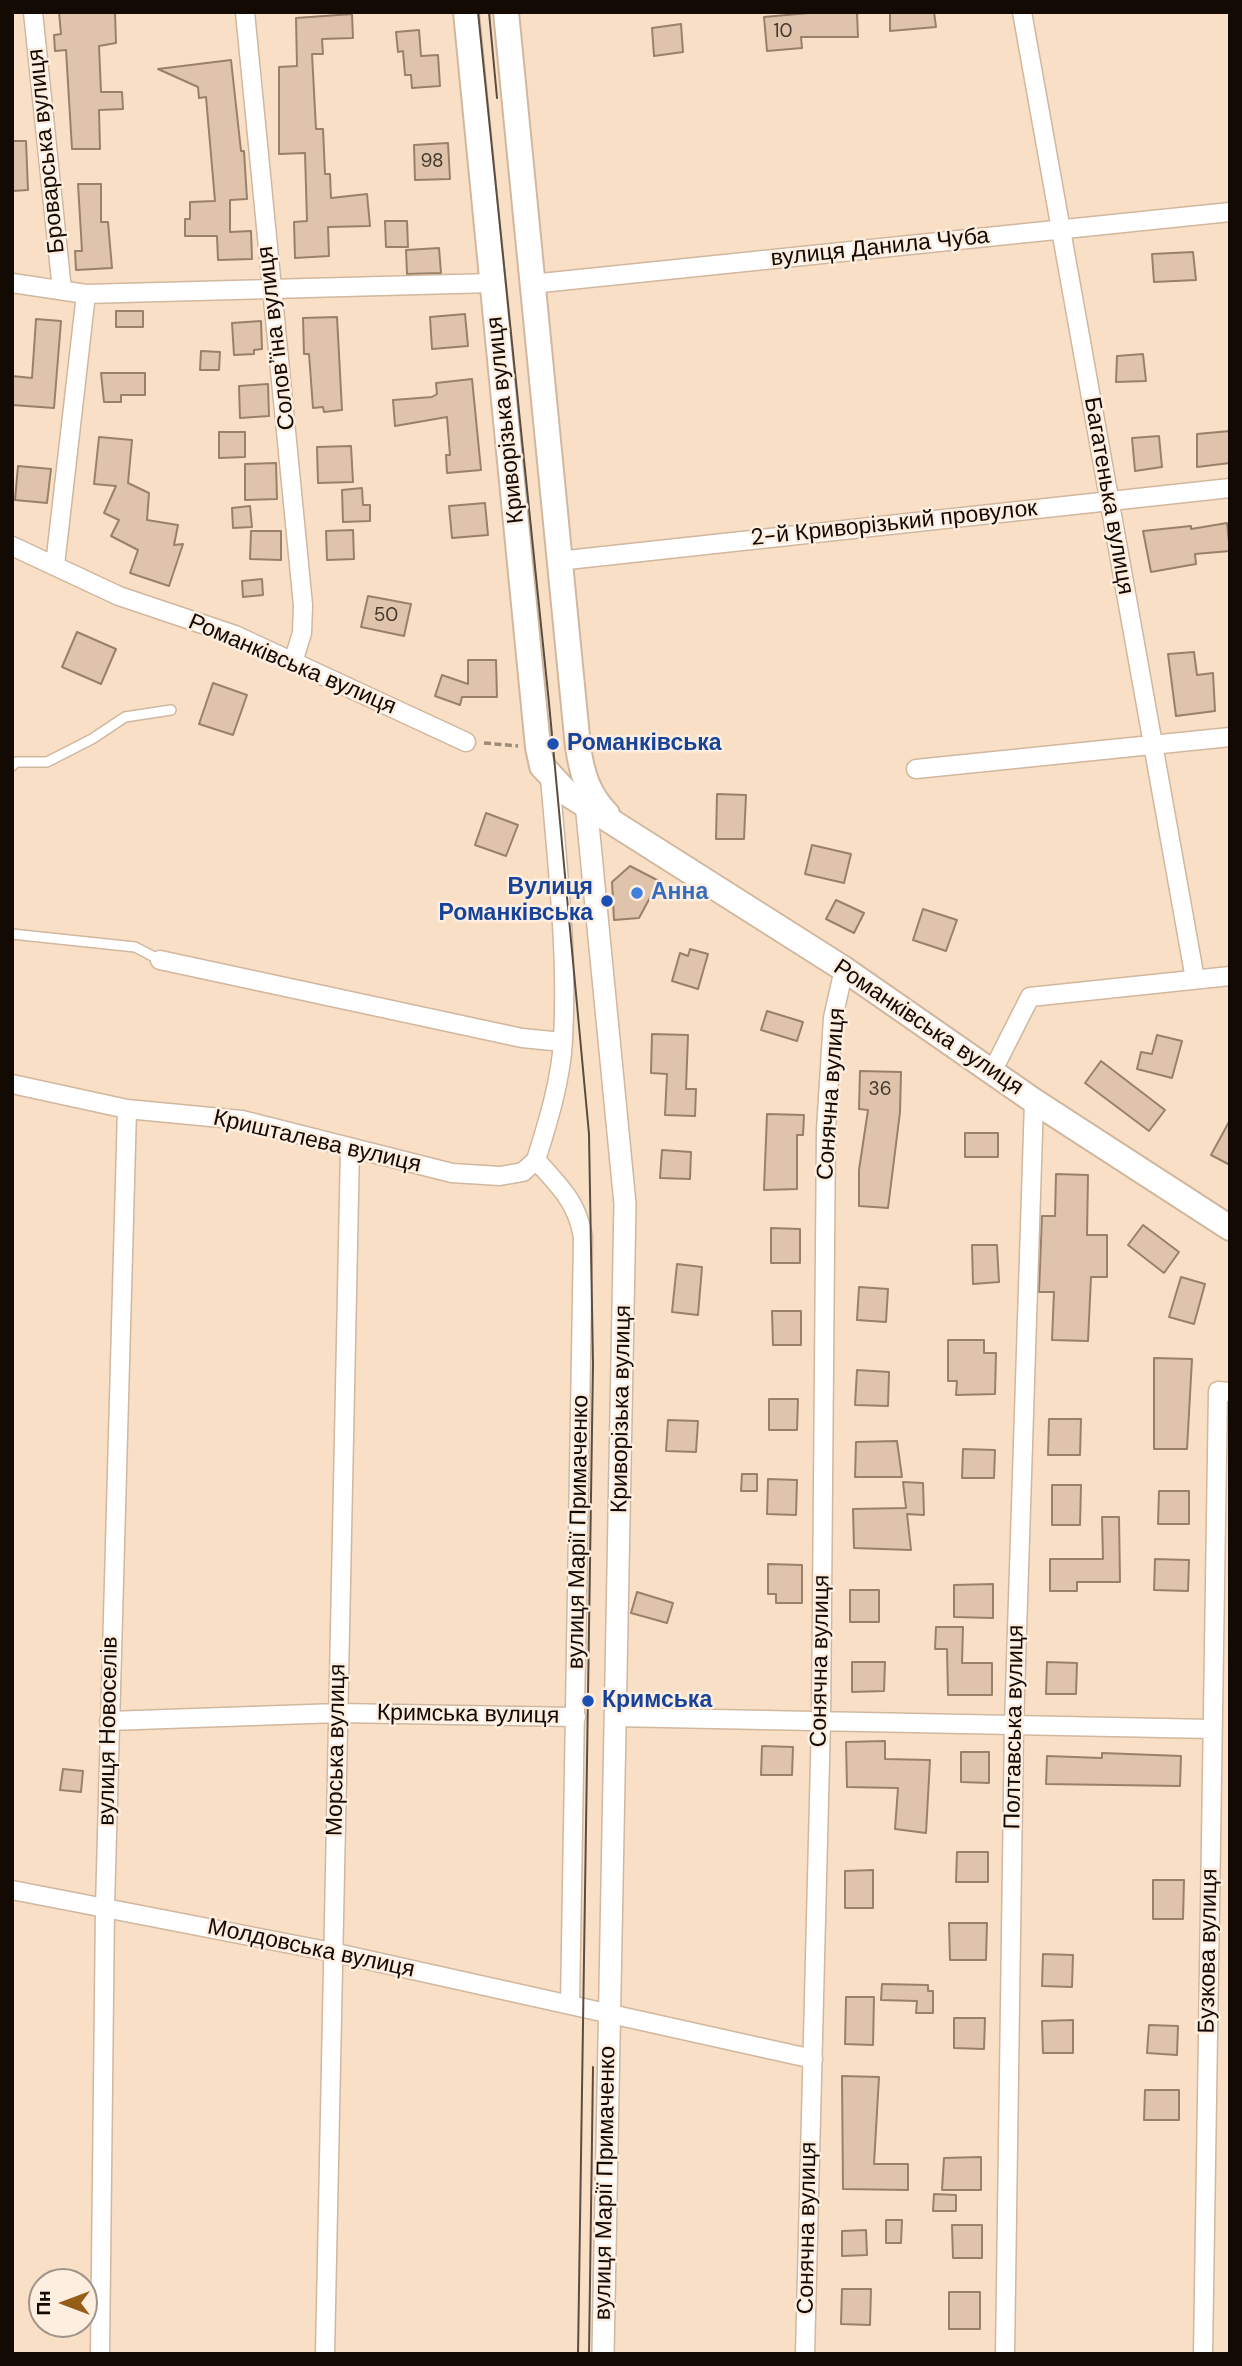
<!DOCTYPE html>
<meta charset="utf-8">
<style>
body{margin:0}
#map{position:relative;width:1242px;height:2366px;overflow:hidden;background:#f9dfc5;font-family:"DM Sans",sans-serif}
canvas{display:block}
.frame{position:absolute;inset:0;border:14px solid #120a03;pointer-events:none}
.north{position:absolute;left:28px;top:2268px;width:70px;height:70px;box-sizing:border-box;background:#feeedf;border:2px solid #a09387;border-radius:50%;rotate:270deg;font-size:19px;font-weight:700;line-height:28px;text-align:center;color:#120a03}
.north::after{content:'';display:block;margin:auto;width:24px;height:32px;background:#955d18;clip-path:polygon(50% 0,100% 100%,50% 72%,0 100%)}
</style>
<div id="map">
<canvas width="1242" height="2366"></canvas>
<div class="frame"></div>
<div class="north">Пн</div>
</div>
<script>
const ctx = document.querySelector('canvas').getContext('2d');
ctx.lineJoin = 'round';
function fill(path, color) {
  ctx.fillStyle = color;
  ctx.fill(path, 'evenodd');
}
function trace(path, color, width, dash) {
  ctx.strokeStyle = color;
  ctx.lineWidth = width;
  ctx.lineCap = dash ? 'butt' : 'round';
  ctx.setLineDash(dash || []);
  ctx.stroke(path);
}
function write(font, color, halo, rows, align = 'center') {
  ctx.font = font + ' "DM Sans",sans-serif';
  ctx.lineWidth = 5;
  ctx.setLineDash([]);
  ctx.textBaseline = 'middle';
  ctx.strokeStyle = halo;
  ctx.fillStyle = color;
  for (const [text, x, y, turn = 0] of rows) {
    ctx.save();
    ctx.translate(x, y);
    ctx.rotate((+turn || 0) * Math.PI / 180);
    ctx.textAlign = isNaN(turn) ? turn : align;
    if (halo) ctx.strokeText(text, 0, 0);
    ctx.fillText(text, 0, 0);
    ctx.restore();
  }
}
const building = new Path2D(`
 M59,12H115L116,43L99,46L101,92H122L123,109L99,110L100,149H72L66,50L55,51L54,35L61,34Z
 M820,12H857L858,37H801L802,48L767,51L764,17Z
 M890,12H934L936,27L890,31Z
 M352,14L353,38L322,39L323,54H312L316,129H323L325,174H330L331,198L367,194L370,226L328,227L329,256L295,258L294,222L307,221L305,153L279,154V67L297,66L296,18Z
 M681,24L683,52L654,56L652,28Z
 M419,30L421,56L438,55L440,86L412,88L411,75H405L403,51L398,52L396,32Z
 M231,60L241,151H244L247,199L230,200V232L251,231L252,259L218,260L217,236H185V219H190V202L215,201L206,97L199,98L198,87L158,69Z
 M12,141H26L28,190L12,191Z
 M448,143L450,179L415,180L414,145Z
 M78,184H101V222H108L112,268L76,270L75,251H82Z
 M385,221H407L408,247H386Z
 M439,248L441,273L407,274L406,250Z
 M1193,252L1196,280L1154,282L1152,254Z
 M116,311H143V327H116Z
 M465,314L468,346L432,349L430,317Z
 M337,317L342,410L324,412L323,407L313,408L309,354H304L303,318Z
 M36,319L61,321L54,408L12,405V376L32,378Z
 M261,321L262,349L254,350V354L234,355L232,323Z
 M201,351L220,352L219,370H200Z
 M1143,354L1146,381L1116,382L1117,356Z
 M101,373H145V395H121V402H104Z
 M472,379L481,470L447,473L446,455H450L447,417L395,426L393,400L432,397L437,394L436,383Z
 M268,384L269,416L240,418L239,386Z
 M1230,431V463L1197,467V434Z
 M219,432H245V457L219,458Z
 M1159,436L1162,467L1135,471L1132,438Z
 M99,437L132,440L128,483L149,493L147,520L178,525L174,545L183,544L169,586L130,573L138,550L111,536L119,520L104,513L116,486L94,484Z
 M351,446L353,482L318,483L317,447Z
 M276,463L277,499L245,500V464Z
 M18,466L51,469L47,503L15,500Z
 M362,488L363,505H370V521L343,522L342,490Z
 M485,503L488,535L452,538L449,506Z
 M250,506L252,527L233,528L232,508Z
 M1227,523L1230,551L1195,554L1196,564L1151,572L1143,531L1191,526V529Z
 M353,530L354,559L327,560L326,531Z
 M251,531H281V560L250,559Z
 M262,579L263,595L243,597L242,581Z
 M368,596L411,604L404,636L361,627Z
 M77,632L116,649L101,684L62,667Z
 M1194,652L1197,675L1213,673L1215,711L1176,716L1168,654Z
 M468,660H496L497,697H462L460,705L435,696L442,675L468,684Z
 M213,683L247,695L233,735L199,724Z
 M717,794L746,795L744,839H716Z
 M486,813L518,825L506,856L475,845Z
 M812,845L851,854L844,883L805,874Z
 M630,866L659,881L639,918L614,920L612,882Z
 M836,900L864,913L854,933L826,919Z
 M923,909L957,920L946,951L913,940Z
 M690,949L708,954L698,989L672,981L680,953L688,956Z
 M767,1011L803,1022L797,1041L761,1030Z
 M652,1034L688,1035L686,1089H696L695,1116L665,1115L667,1074L651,1073Z
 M1157,1035L1182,1041L1172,1078L1137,1069L1141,1052L1152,1054Z
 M1101,1061L1165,1110L1149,1131L1085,1083Z
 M860,1071L901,1072L900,1112L888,1208L859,1206V1170L868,1110L859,1109Z
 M767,1114L804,1115L803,1135H797V1189L764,1190Z
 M1230,1120V1165L1211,1155Z
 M965,1133H998V1157H965Z
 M662,1150L691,1152L690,1179L660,1178Z
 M1056,1174L1088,1175L1087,1235H1107V1277H1091L1088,1341L1052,1340L1054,1292H1039L1042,1216H1055Z
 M1143,1225L1179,1252L1164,1273L1128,1245Z
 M771,1228L800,1229V1263H771Z
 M972,1245H997L999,1282L973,1284Z
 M677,1264L702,1267L698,1315L672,1312Z
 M1181,1277L1205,1284L1194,1324L1169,1317Z
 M859,1287L888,1289L886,1322L857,1320Z
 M772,1311H801V1345H773Z
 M948,1340H984V1353H996L995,1394L956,1395L957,1381H948Z
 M1154,1358L1192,1359L1187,1449H1154Z
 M857,1370L889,1372L888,1406L855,1405Z
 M769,1399H798L797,1430H769Z
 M1049,1419H1081L1080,1455H1048Z
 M668,1420L698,1421L696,1452L666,1451Z
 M897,1441L902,1477H855L856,1442Z
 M963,1449L995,1450L994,1478H962Z
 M742,1474H757V1491H741Z
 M768,1479L797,1480L796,1515L767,1514Z
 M903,1482L923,1483L924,1515L907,1514L911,1550L854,1548L853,1509L906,1508Z
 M1052,1485H1081L1080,1525H1052Z
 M1159,1491H1189V1524H1158Z
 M1102,1517H1119L1120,1582H1077V1591H1050V1559H1103Z
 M1155,1559L1189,1560L1188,1591L1154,1590Z
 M768,1564L802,1565V1603H776V1594H768Z
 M993,1584V1618L954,1617V1585Z
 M850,1590H879V1622H850Z
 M637,1592L673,1603L667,1623L631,1613Z
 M936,1627H963L962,1663H992V1695H948L947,1649H935Z
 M852,1662H885L884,1691L852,1692Z
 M1047,1662L1077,1663L1076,1694H1046Z
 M885,1741V1759L930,1760L926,1833L895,1829L898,1788L847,1787L846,1742Z
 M762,1746L793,1747L792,1775H761Z
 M961,1752H989V1783L961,1782Z
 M1102,1753L1181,1756L1180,1786L1046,1784L1047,1756L1102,1758Z
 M63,1769L83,1771L81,1792L60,1790Z
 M957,1852H988V1882H956Z
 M873,1870V1908H845V1871Z
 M1153,1880H1184L1183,1919H1153Z
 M949,1923H987L986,1960H950Z
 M1043,1954L1073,1955L1072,1987L1042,1986Z
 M882,1984L928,1985V1991H933V2013H916L917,2001L881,2000Z
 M846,1997H874L873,2045L845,2044Z
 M954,2018H985L984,2049L954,2048Z
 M1073,2020V2053H1043L1042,2021Z
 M1149,2025L1178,2026L1177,2055L1147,2053Z
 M842,2076L879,2077L874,2164H908V2190L843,2189Z
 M1145,2090H1179V2120H1144Z
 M981,2157V2190H942L944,2158Z
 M934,2194L956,2195V2211H933Z
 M886,2220H902L901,2243H886Z
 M952,2225H982V2258H953Z
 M866,2230L867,2255L842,2256V2231Z
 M842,2289H871L870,2325L841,2324Z
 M949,2292H980V2329H949Z`);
const path = new Path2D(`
 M484,743L518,746`);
const service = new Path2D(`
 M12,766L16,762H47L92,739L125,717L171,710
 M12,934L135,947L160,960`);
const minor = new Path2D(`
 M33,12L62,290
 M245,12L303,605L302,633L293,662
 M1022,12L1195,979
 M12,283L86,294L492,283
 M531,284L1230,212
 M12,546L119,596L235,635L466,742
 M558,561L1230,488
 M55,565L86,294
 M916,769L1230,737
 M160,960L522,1038L563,1042
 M993,1070L1030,997L1230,976
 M12,1084L127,1109L242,1120L452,1173L500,1176L523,1172L536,1160
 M536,1160C559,1186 577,1201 583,1237L570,2004
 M536,1160C548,1122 561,1080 563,1040C568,952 557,865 550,777
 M614,1717L1212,1729
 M109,1721L338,1713L576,1717
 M12,1890L332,1952L813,2059
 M100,2354L105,1907L127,1109
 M325,2354L350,1147
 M805,2354L821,1721L826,1130L833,1018L844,969
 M1005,2354L1014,1725L1034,1101
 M1203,2354L1218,1391L1230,1392`);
const tertiary = new Path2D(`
 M585,793L625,1204L603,2354`);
const secondary = new Path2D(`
 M466,12L538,747L542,766L568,794L844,969L1034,1101L1230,1228
 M506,12L578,747C582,774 588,794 607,814`);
const tram = new Path2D(`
 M478,12L549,703L589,1134L593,1364L578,2354
 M489,12L497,98
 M589,2354L593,2067`);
const markers = [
 [553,744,7,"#1a4fb4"],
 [637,893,7,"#3f7fe0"],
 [607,901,7,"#1a4fb4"],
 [588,1701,7,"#1a4fb4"]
];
const numberNames = [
 ["10",783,32],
 ["98",432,162],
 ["50",386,616],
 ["36",880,1090]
];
const streetNames = [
 ["Броварська вулиця",47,151,-96],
 ["вулиця Данила Чуба",880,248,-6],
 ["Соловʼїна вулиця",277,338,-97],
 ["Криворізька вулиця",506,420,-96],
 ["Багатенька вулиця",1108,496,80],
 ["2-й Криворізький провулок",894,524,-6],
 ["Романківська вулиця",292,665,23],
 ["Романківська вулиця",928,1028,34],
 ["Сонячна вулиця",832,1094,-86],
 ["Кришталева вулиця",317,1142,13],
 ["Криворізька вулиця",622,1409,-89],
 ["вулиця Марії Примаченко",579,1532,-89],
 ["Сонячна вулиця",821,1661,-89],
 ["Кримська вулиця",468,1715,1],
 ["Полтавська вулиця",1015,1727,-89],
 ["вулиця Новоселів",109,1731,-89],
 ["Морська вулиця",337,1750,-89],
 ["Молдовська вулиця",311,1949,12],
 ["Бузкова вулиця",1209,1951,-89],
 ["вулиця Марії Примаченко",606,2183,-89],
 ["Сонячна вулиця",808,2228,-89]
];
const transitNames = [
 ["Романківська",567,744],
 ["Вулиця",593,888,"right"],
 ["Романківська",593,914,"right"],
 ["Кримська",602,1701]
];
const shopNames = [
 ["Анна",651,893]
];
fill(building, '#dfc4ab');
trace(building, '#998069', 2);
trace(service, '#d0b79e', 12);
trace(minor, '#d0b79e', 21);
trace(tertiary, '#d0b79e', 24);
trace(secondary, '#d0b79e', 28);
trace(path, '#9e8b78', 3.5, [7, 3.5]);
trace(service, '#fff', 9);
trace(minor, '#fff', 18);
trace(tertiary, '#fff', 21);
trace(secondary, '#fff', 24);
trace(tram, '#5a4c3f', 2);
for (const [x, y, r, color] of markers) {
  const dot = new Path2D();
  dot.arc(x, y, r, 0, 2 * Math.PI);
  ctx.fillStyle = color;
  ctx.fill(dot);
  trace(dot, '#feeedf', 2.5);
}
write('19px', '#45382d', null, numberNames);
write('23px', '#120a03', '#feeedf', streetNames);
write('bold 23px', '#164399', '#feeedf', transitNames, 'left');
write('bold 23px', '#366cbe', '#feeedf', shopNames, 'left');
</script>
